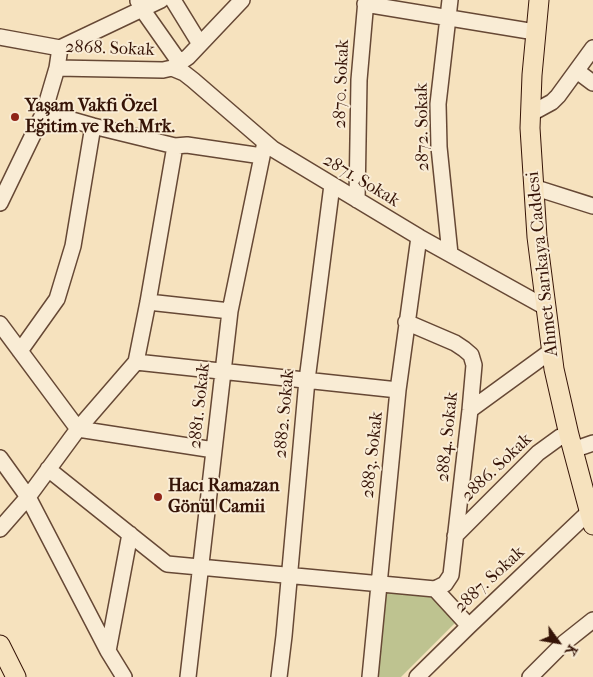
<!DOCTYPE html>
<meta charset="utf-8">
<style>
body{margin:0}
#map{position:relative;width:593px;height:677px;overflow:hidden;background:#f6e2be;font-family:"IM FELL French Canon",serif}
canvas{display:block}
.north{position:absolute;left:533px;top:617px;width:50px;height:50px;-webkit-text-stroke:4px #f9ecd5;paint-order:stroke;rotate:122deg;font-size:14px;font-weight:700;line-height:20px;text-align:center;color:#361407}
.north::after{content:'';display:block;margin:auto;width:18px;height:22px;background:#361407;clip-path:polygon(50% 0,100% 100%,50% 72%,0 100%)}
</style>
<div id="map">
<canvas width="593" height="677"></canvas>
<div class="north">K</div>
</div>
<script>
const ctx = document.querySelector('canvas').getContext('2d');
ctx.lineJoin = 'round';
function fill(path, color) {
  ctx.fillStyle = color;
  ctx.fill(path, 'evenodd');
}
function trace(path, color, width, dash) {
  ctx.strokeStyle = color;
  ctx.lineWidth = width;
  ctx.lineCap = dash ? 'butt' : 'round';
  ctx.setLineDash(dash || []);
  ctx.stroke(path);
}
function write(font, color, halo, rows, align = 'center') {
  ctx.font = font + ' "IM FELL French Canon",serif';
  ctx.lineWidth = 4;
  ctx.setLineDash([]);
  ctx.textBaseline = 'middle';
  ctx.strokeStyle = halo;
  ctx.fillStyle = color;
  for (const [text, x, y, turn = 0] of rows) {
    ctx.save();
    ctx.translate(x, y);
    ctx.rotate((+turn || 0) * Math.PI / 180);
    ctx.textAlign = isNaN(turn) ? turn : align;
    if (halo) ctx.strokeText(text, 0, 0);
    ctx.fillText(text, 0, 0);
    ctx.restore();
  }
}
const green = new Path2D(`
 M432,591L456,622L401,677H375L382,592Z`);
const minor = new Path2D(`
 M173,0L200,44
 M450,0L438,104L439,147L450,254
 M138,1L142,9L180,63
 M365,4L535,32
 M0,37L60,48L161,0
 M60,48L57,68L163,70L172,68L188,57L242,0
 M172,68L184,73L193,80L273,149L419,237L545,307
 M577,71L593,83
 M44,112L93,126L175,146L187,145L262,156
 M530,114L552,102L558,96L593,48
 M533,187L593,206
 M357,200L359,80L366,0
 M0,203L44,112L57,68
 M148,302L230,311
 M406,322L455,343L464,349L471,355L474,365L470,410L451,575L445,584L435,589
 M0,324L78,429L214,450
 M20,351L57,299L73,246L93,126
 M136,362L398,390
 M470,410L551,351
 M573,450L593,443
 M0,458L28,497L108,651L124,677
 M48,469L167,564L435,589L469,626
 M0,529L28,497L78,429L136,362L148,302L175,146
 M455,536L538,453L560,437L569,435
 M108,651L130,534
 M188,677L230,311L265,142
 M279,677L284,636L307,380L332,185
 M370,677L398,390L419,237
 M417,677L469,626L590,511
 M530,677L564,643L593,620`);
const major = new Path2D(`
 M539,0L532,75L530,128L537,237L554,369L569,435L593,525
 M0,645L16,677`);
const markers = [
 [15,117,5,"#8f2418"],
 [158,497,5,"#8f2418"]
];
const streetNames = [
 ["2868. Sokak",110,49,2],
 ["2870. Sokak",342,84,-88],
 ["2872. Sokak",423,127,-91],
 ["2871. Sokak",361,181,31],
 ["Ahmet Sarıkaya Caddesi",543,264,-96],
 ["2881. Sokak",200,406,-84],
 ["2882. Sokak",285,414,-85],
 ["2884. Sokak",448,437,-84],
 ["2883. Sokak",373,455,-84],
 ["2886. Sokak",497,468,-44],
 ["2887. Sokak",490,580,-43]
];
const poiNames = [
 ["Yaşam Vakfı Özel",25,107],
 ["Eğitim ve Reh.Mrk.",25,128],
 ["Hacı Ramazan",168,487],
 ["Gönül Camii",168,508]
];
fill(green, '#bec390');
trace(minor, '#664835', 18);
trace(major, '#361407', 21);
trace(minor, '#f9ecd5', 15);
trace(major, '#f6e2be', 19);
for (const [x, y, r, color] of markers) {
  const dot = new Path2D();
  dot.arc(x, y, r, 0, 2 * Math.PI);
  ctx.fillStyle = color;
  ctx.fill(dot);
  trace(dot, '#f9ecd5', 2);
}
write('18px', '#361407', '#f9ecd5', streetNames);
write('bold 18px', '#361407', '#f9ecd5', poiNames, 'left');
</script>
